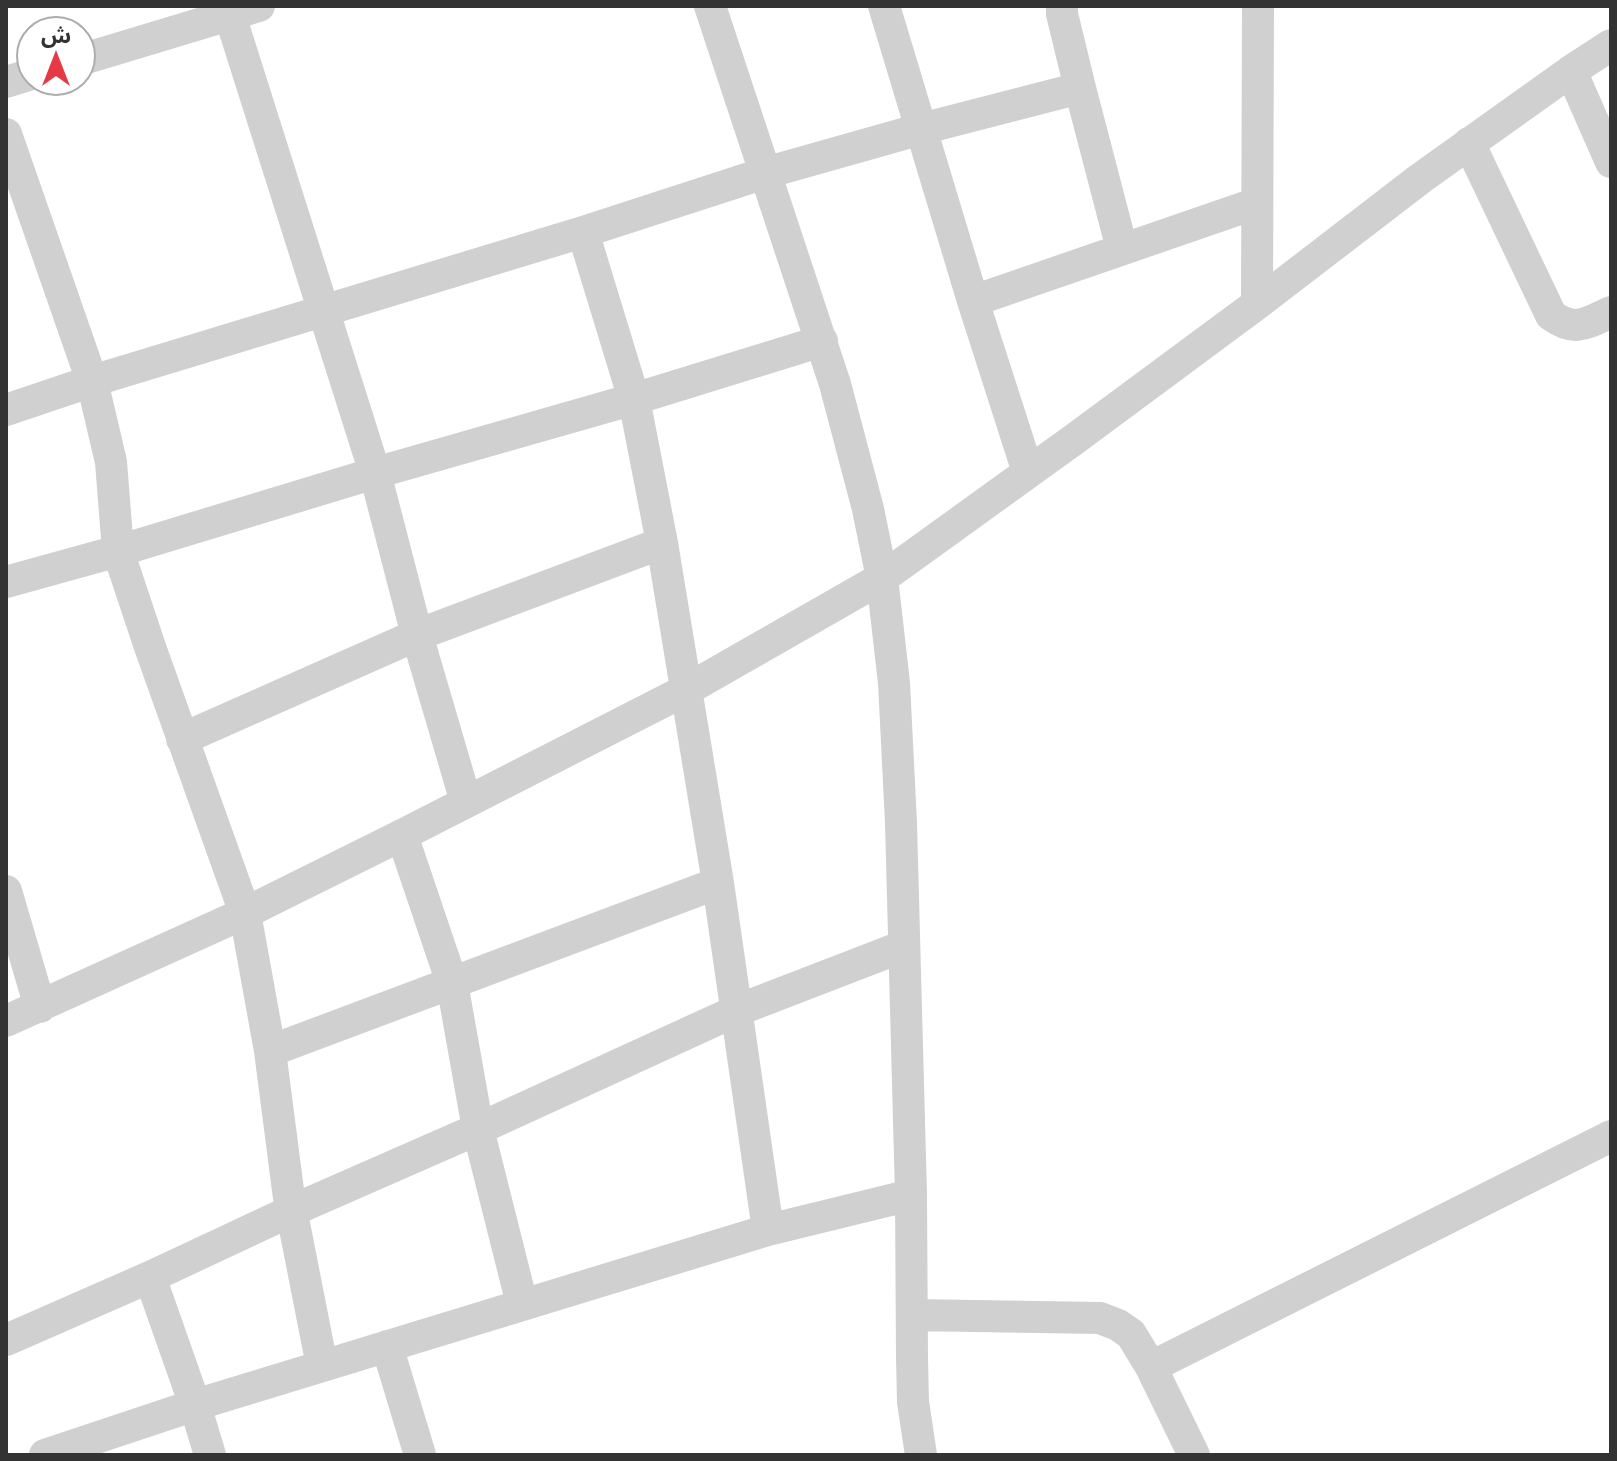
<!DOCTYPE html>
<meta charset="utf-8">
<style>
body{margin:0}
#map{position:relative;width:1617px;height:1461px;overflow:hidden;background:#fff;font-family:Barlow,"Noto Sans Arabic",sans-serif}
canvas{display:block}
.frame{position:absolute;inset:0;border:8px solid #333;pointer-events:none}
.north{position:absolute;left:16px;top:16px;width:80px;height:80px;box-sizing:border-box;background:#fff;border:2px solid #adadad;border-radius:50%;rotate:0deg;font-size:22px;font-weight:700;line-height:32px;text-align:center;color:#333}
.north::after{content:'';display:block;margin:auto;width:28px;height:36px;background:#e63946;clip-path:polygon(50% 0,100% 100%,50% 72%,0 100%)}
</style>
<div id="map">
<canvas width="1617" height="1461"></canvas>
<div class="frame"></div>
<div class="north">ش</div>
</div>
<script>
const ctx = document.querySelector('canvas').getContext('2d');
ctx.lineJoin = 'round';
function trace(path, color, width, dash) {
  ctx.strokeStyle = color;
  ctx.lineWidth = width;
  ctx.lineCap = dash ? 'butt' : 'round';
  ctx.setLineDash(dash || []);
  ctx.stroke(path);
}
const minor = new Path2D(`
 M227,6L375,473L417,635L466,802
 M710,6L835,384L868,509L882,578L894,683L901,823L911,1195L912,1357L913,1402L921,1455
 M884,6L973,301L1028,472
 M80,60L259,6
 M1571,71L1611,162
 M6,82L32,74
 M1080,88L1122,249
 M6,134L92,381L111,462L118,551L150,647L245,913L270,1051L289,1198L322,1366
 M1469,143L1551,315C1575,333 1587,323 1611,312
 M583,232L634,399L662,543L718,883L768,1230
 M973,301L1257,203
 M1257,304L1258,6
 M6,410L92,381L583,232L765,173L921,129L1080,88L1062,14V6
 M6,582L118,551L375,473L634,399L822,341
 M182,739L417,635L662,543
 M402,835L452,983L478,1129L522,1304
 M6,891L40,1007
 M6,1021L245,913L402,835L686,690L882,578L1076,438L1257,304L1421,178L1571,71L1611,45
 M270,1051L718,883
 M150,1277L195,1405L210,1455
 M912,1315L1100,1318L1118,1325L1131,1334L1151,1367L1194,1455
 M6,1340L150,1277L291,1211L478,1129L738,1010L904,946
 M387,1346L420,1455
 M1151,1367L1611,1136
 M45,1455L195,1405L768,1230L911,1195`);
trace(minor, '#d0d0d0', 32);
</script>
